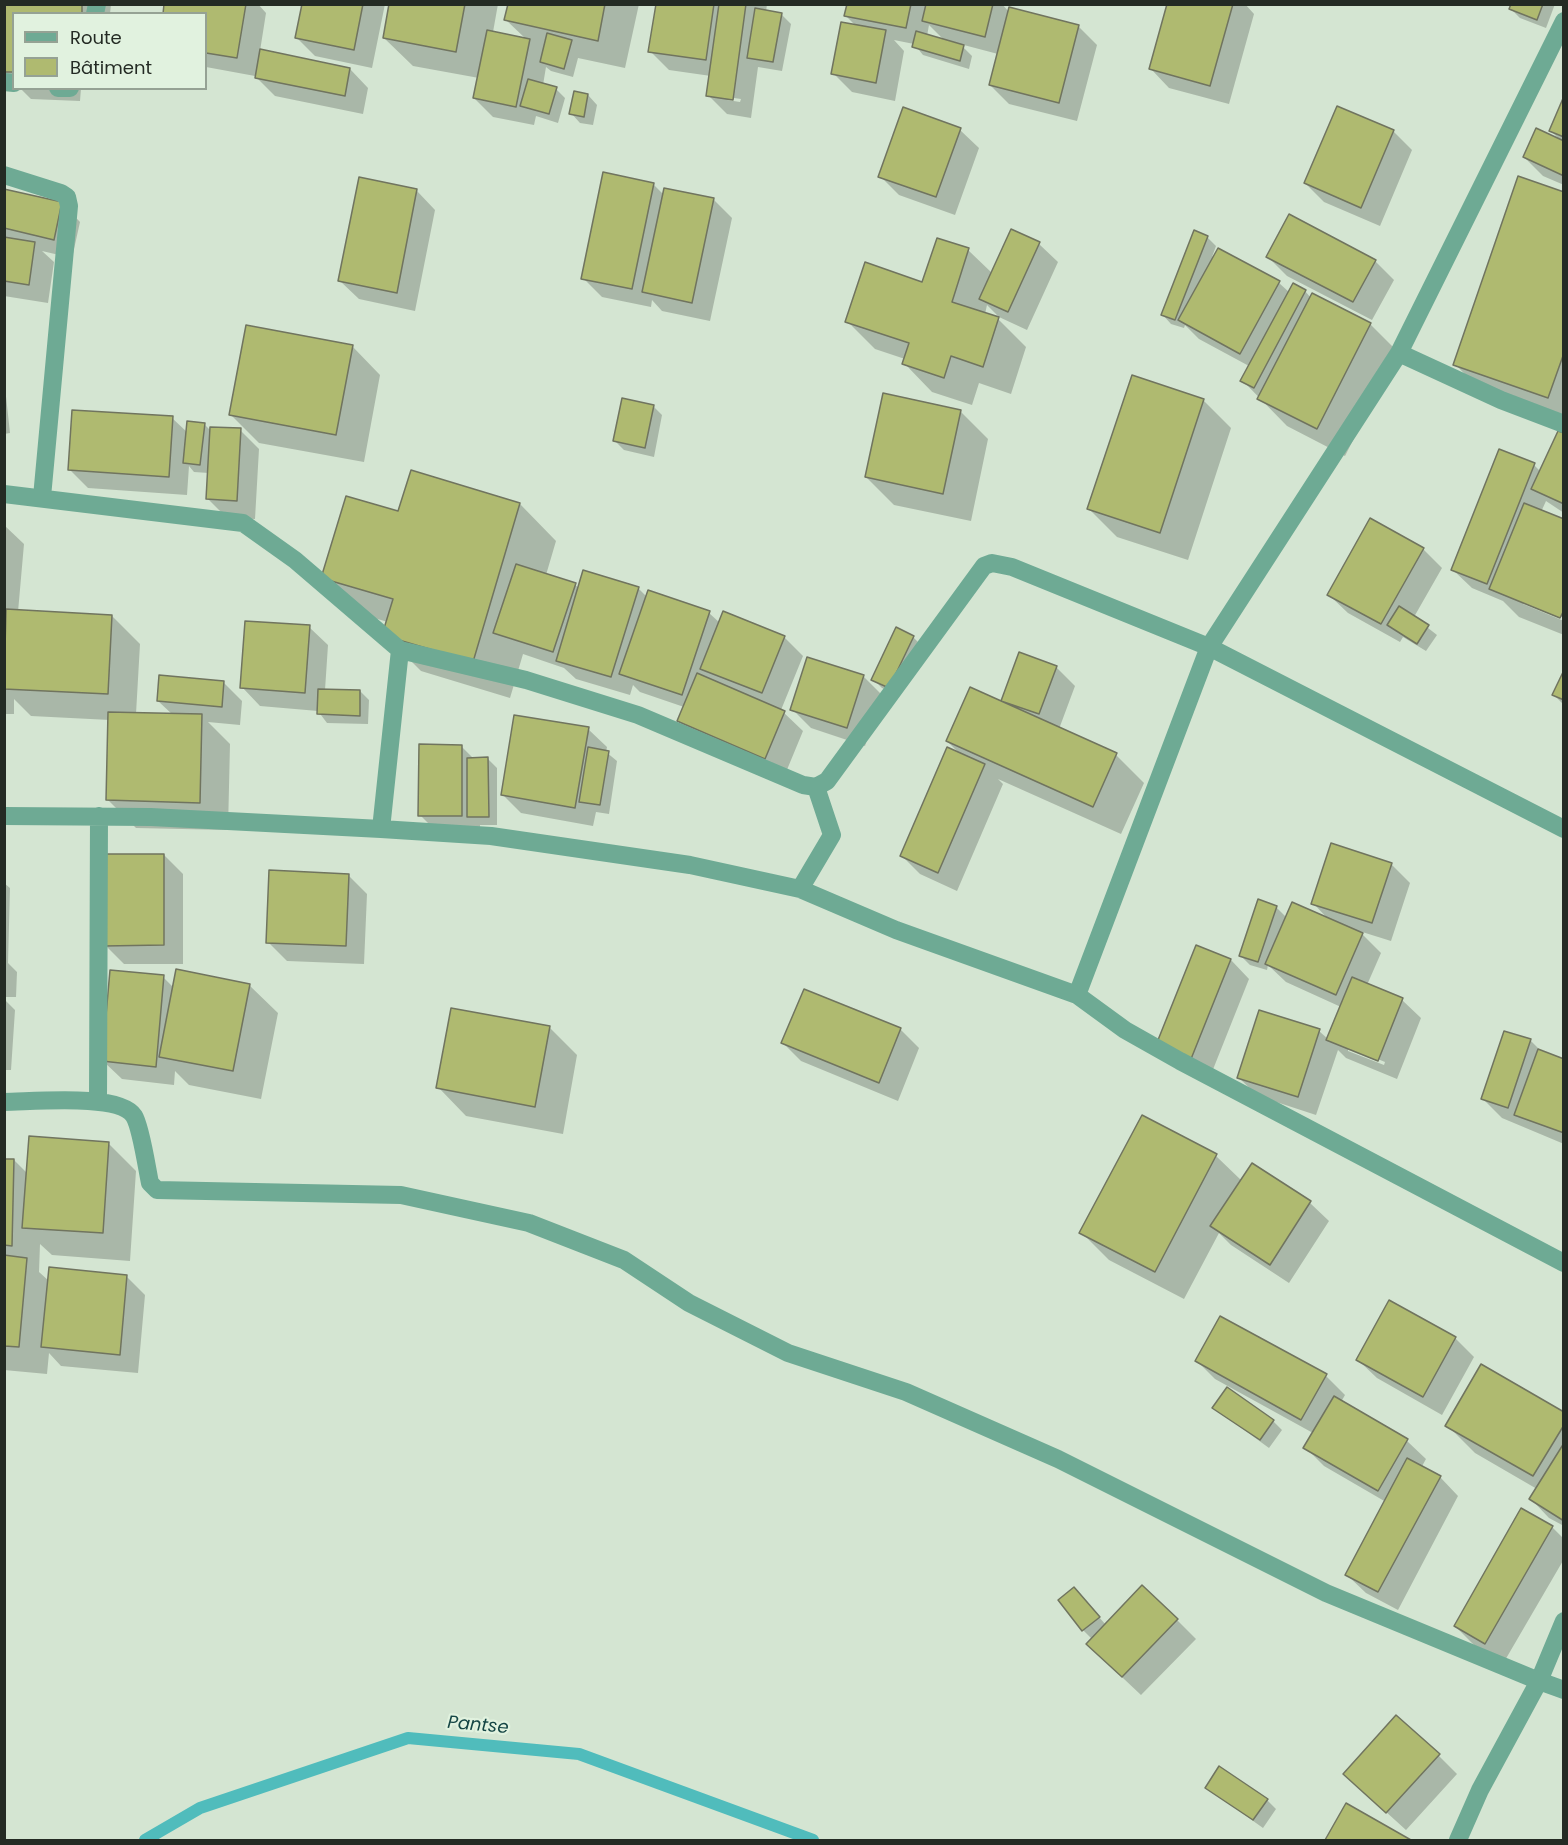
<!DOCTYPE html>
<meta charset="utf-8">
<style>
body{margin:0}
#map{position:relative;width:1568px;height:1845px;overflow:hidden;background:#d4e5d2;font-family:Poppins,sans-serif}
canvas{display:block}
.frame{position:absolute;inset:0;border:6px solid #242b24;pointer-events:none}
.legend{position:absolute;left:12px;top:12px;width:195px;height:78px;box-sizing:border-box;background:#e1f2df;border:2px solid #95a294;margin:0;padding:8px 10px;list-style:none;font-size:18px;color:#242b24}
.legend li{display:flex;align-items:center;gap:12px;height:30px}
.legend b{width:30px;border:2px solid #95a294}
</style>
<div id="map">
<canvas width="1568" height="1845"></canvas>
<div class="frame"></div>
<ul class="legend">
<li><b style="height:8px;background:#6eaa94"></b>Route</li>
<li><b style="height:16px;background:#afba70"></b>Bâtiment</li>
</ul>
</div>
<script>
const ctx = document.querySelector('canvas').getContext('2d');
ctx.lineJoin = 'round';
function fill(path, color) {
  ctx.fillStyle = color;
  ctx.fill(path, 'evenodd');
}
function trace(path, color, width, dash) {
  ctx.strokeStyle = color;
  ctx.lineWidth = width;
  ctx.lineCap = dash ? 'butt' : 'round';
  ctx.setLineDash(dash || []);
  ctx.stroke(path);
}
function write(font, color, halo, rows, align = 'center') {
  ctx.font = font + ' Poppins,sans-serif';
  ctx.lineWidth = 4.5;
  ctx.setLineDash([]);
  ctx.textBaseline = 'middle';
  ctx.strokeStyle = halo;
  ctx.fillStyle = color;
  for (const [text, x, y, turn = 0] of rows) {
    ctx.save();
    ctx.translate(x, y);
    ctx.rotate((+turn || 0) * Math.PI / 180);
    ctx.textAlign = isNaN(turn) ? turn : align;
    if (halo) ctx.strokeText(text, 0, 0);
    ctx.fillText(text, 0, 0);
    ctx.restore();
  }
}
const shadow = new Path2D(`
 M6,4H111L110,14H14V82L4,73Z
 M166,4H258L266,13L260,51L350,69L368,88L363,114L275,96L255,76L206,67V14Z
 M303,4H385L372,68L315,56L296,37Z
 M391,4H498L493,32L526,39L506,20L509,4H639L625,68L578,58L573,77L551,71L546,67L543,85L556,89L565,98L558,123L536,116L534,125L493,117L474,98L479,78L413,66L384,38Z
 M657,4H767L766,12L782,15L791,24L782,71L758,67L751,118L727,114L708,95L711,76L669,70L650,51ZM727,97L741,99L740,102L727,100Z
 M848,4H1002L1009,12L1078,26L1097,45L1077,121L1009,104L990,85L998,54L960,44L972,56L969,69L923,55L914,44L894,40L904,51L895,101L852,92L833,73L856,26L846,16ZM929,25L945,41L927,36Z
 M1168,4H1245L1254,14L1229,104L1169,88L1151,69Z
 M1513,4H1555L1546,28L1520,18L1511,9Z
 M20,88H81L80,101L31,99Z
 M575,93L588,95L597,105L593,125L580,123L571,113Z
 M1564,100V185L1543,176L1524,157L1561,141L1551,131Z
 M960,130L979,148L955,215L899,195L880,176Z
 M1393,131L1412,150L1380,226L1324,202L1305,183Z
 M653,184L664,195L713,199L732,218L710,321L662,311L652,300L651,307L602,297L583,278Z
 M4,190L62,203L80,222L72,258L42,251L54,262L48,303L4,296Z
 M417,191L435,210L415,311L359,299L340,281Z
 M1564,193V426L1491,401L1455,364Z
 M1207,237L1216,246L1212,257L1218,250L1279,283L1289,292L1305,291L1311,298L1370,324L1398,352L1345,456L1287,426L1242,380L1249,366L1199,339L1185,325L1184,328L1171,324L1162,314Z
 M1039,244L1058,262L1027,330L999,317L987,305L985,314L998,319L1026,347L1011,394L979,383L972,405L932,392L904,363L905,359L875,349L847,321L923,284L968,250L992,273Z
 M1268,257L1375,261L1394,280L1372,320L1287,276Z
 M352,346L380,375L364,462L259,443L231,415Z
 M4,378L10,433L4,434Z
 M1203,400L1231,428L1188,560L1117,537L1089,509Z
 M653,406L662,415L654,457L624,450L615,441Z
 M960,411L988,439L971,521L894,505L866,477Z
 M172,418L188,433L204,424L212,432L240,430L259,449L255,519L227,518L208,499L209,473L194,472L189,466L187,495L88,488L69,469Z
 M1564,435V513L1546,501L1541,512L1564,521V618L1523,601V604L1564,621V635L1519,617L1503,601L1472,588L1453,570L1534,465L1541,472Z
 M412,472L520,504L556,541L546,575L575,585L579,588H638L647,597L709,613L720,623L784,637L803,656L781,710L803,731L784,777L697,740L678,721L684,707L640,692L633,685L630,695L576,679L564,668L523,654L510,698L421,671L384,634L388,622L360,614L323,577L399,513Z
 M1371,520L1423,549L1442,568L1414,617L1437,635L1426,651L1403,637L1400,642L1348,613L1329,595Z
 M4,525L24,544L18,612L112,616L140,644L136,714L173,715L158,701L223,682L242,701L240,725L208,722L230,744L228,830L136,828L108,800L110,720L31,716L14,699V714H4Z
 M309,627L328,645L325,690L360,691L369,700L368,724L327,723L318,711L260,706L242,687Z
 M913,637L922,646L899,696L882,688L873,679Z
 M1056,667L1075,686L1059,729L1116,755L1144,783L1121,834L998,779L1003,784L957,891L920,874L901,855L961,755L947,741L1008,706L1003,701Z
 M1564,674V705L1554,695Z
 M863,676L882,695L865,746L811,728L792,709Z
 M588,729L607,747L606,752L617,761L609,814L596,812L593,826L521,813L502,794Z
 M461,746L474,759H488L497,768V825H480V834H439L420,815Z
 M164,855L183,874V964H124L105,945Z
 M1391,864L1410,883L1391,941L1359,931L1381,953L1367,985L1402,1000L1421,1018L1397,1079L1346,1058L1338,1050L1316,1115L1258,1096L1239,1078L1319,1031L1328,1039L1341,1007L1286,982L1268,965L1267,970L1250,965L1241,956L1276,907L1287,918L1329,920L1313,903ZM1348,1047L1385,1062L1384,1065L1348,1051Z
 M348,875L367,894L364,964L287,961L268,942Z
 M4,883L10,888L8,963L17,972L16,997H4Z
 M1197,947L1231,960L1249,979L1210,1077L1176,1064Z
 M163,977L174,988L249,985L278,1013L261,1099L189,1085L175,1071L174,1085L122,1079L103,1061Z
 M4,999L15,1010L11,1070H4Z
 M549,1027L577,1055L563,1134L466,1116L438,1087Z
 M900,1029L919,1048L898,1101L801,1061L783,1043Z
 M1530,1040L1542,1052L1564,1060V1144L1502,1118L1483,1099Z
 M1142,1117L1216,1156L1242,1181L1252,1165L1310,1203L1329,1221L1289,1283L1231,1245L1219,1233L1184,1299L1109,1260L1081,1232Z
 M108,1143L136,1171L130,1261L52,1255L40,1244L39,1272L49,1281L126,1276L145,1295L138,1373L61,1366L49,1353L47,1374L4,1370V1160H14L28,1174Z
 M1455,1338L1474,1357L1442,1415L1377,1378L1358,1360Z
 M1197,1361L1326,1376L1345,1395L1341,1402L1407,1441L1426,1459L1421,1468L1440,1477L1458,1496L1398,1610L1366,1593L1347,1575L1386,1502L1324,1466L1305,1447L1313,1433L1215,1379Z
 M1214,1408L1273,1421L1282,1430L1269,1448Z
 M1564,1414V1526L1549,1518L1531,1499L1537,1489L1475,1453L1447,1425Z
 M1552,1527L1564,1539V1559L1504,1662L1474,1645L1455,1626Z
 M1074,1589L1106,1625L1177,1620L1196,1639L1141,1695L1106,1662L1092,1639L1083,1630Z
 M1438,1755L1457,1774L1406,1830L1364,1792Z
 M1207,1788L1267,1800L1276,1809L1263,1828Z
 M1347,1805L1408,1840H1326Z`);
const stream = new Path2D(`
 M145,1840L200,1808L408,1738L579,1754L813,1840`);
const building = new Path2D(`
 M4,4H82V14H14V72H4Z
 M164,4H246L237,58L206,53V14H163Z
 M302,4H363L354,50L295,38Z
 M389,4H465L456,52L383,38Z
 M508,4H605L598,41L504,20Z
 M656,4H714L706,60L648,52Z
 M719,4H746L733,100L706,96Z
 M847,4H911L906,28L844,16Z
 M926,4H993L985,37L922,21Z
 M1167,4H1233L1210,86L1149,69Z
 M1511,4H1543L1537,20L1509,9Z
 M1009,7L1079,25L1059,103L989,85Z
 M755,8L782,13L773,62L747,58Z
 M841,22L886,30L876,83L831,74Z
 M487,30L530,39L516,107L473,98Z
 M916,31L964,45L960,61L912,47Z
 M547,33L572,40L564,69L540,62Z
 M260,49L350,68L345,96L255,78Z
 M528,79L557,87L549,114L520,106Z
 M574,91L588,94L584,117L569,114Z
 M1564,96V137L1549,131Z
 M1337,106L1394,130L1361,208L1304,183Z
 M903,107L961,128L936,197L878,177Z
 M1536,128L1564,141V176L1523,157Z
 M603,172L654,183L632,289L581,279Z
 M1518,176L1564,192V353L1548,398L1453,365Z
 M359,177L417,189L397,293L338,281Z
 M664,188L714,198L692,303L642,292Z
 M4,189L62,202L54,240L4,228Z
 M1289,214L1376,260L1353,302L1266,257Z
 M1011,229L1040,242L1008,312L979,299Z
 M1194,230L1208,236L1175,320L1161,315Z
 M4,237L35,242L29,285L4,281Z
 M937,238L969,248L952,302L999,317L983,367L951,356L944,378L902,364L909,343L845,322L865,262L922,282Z
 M1218,248L1280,281L1240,354L1178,320Z
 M1293,283L1306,290L1254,388L1240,381Z
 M1312,293L1371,323L1317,429L1257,399Z
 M246,325L353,345L336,435L229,415Z
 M1132,375L1204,399L1160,533L1087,509Z
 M883,393L961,410L943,494L865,477Z
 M622,398L654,405L645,448L613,441Z
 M72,410L173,416L169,477L68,470Z
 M187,421L205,423L200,465L183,463Z
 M210,427L241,428L237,501L206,499Z
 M1558,431L1564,433V504L1531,489Z
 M1499,449L1535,463L1487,584L1451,570Z
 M411,470L520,503L473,662L382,635L393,599L321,578L346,496L398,511Z
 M1524,503L1564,519V610L1560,618L1489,589Z
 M1370,518L1424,548L1381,624L1327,595Z
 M516,564L576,583L553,652L493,633Z
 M583,570L639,587L611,677L556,661Z
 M648,590L710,611L682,695L619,674Z
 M1399,606L1429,625L1417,644L1387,625Z
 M6,609L112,615L108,694L4,689Z
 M723,611L785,636L762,693L700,669Z
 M245,621L310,625L305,693L240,688Z
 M896,627L914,636L889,688L871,680Z
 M1019,652L1057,666L1039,714L1001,701Z
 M807,657L864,675L847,728L790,710Z
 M1564,670V700L1552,695Z
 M697,673L785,711L765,759L677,721Z
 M159,675L224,681L222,707L157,701Z
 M970,687L1117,753L1093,807L946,741Z
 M318,689L360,690V716L317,714Z
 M108,712L202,714L200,803L106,800Z
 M514,715L589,727L575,808L501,795Z
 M419,744L462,745V816H418Z
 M588,747L609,751L600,805L579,802Z
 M947,747L985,764L938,873L900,856Z
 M488,757L489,817H467V758Z
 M1331,843L1392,863L1372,923L1311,904Z
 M103,854H164V945L104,946Z
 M269,870L349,874L346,946L266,943Z
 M1258,899L1277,906L1258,962L1239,956Z
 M1292,902L1363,933L1336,995L1265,964Z
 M1196,945L1231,959L1191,1059L1156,1045Z
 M176,969L250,984L233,1071L159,1057Z
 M110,970L164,975L156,1067L102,1061Z
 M1352,977L1403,998L1378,1061L1326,1040Z
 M804,989L901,1028L879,1083L781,1043Z
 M451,1008L550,1026L535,1107L436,1088Z
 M1259,1010L1320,1029L1298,1097L1237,1078Z
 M1504,1031L1531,1039L1508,1108L1481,1099Z
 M1538,1049L1564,1059V1133L1514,1115Z
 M1142,1115L1217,1154L1155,1272L1079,1233Z
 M29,1136L109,1142L103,1233L22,1228Z
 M4,1159H14L12,1246L4,1245Z
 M1252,1163L1311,1201L1270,1265L1210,1226Z
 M4,1255L27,1258L19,1347L4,1346Z
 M49,1267L127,1275L120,1355L41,1347Z
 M1389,1300L1456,1337L1423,1397L1356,1360Z
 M1220,1316L1327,1374L1301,1420L1195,1361Z
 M1481,1364L1564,1412V1425L1533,1476L1445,1426Z
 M1227,1387L1274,1420L1260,1440L1212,1408Z
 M1334,1396L1408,1439L1378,1491L1303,1448Z
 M1564,1443V1521L1529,1499Z
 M1407,1458L1441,1476L1378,1592L1345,1575Z
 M1521,1508L1553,1526L1485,1644L1454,1626Z
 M1142,1585L1178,1619L1122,1677L1086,1644Z
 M1074,1587L1100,1617L1082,1631L1058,1600Z
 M1396,1715L1440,1754L1386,1813L1343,1774Z
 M1219,1766L1268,1799L1253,1820L1205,1788Z
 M1346,1803L1411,1840H1325Z`);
const minor = new Path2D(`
 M95,14L97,4
 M1564,21L1399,353L1501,400L1564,424
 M4,82L14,83
 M58,88H70
 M4,175L61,193L67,197L69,206L42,497
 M1399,353L1209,647L1564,829
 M4,494L243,523L295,560L400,650L526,680L638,715L803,785L816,787L827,781L984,566L992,563L1012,567L1209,647L1077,995
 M4,816L151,817L381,829L400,650
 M381,829L491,836L690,865L800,889L896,930L1077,995L1125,1030L1180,1061L1564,1263
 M800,889L832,835L816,787
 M4,1102C31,1102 120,1093 134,1116C141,1127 147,1169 150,1183L157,1190L401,1195L529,1223L624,1260L689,1303L788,1353L906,1392L1058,1459L1326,1593L1539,1681L1480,1790L1458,1840
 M98,1102L99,816
 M1564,1621L1539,1681L1564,1690`);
const waterNames = [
 ["Pantse",478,1726,5]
];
fill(shadow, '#0003');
trace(stream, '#50bcbc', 12);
fill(building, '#afba70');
trace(building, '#70745f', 1.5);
trace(minor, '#6eaa94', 18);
write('italic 18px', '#154645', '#e1f2df', waterNames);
</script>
